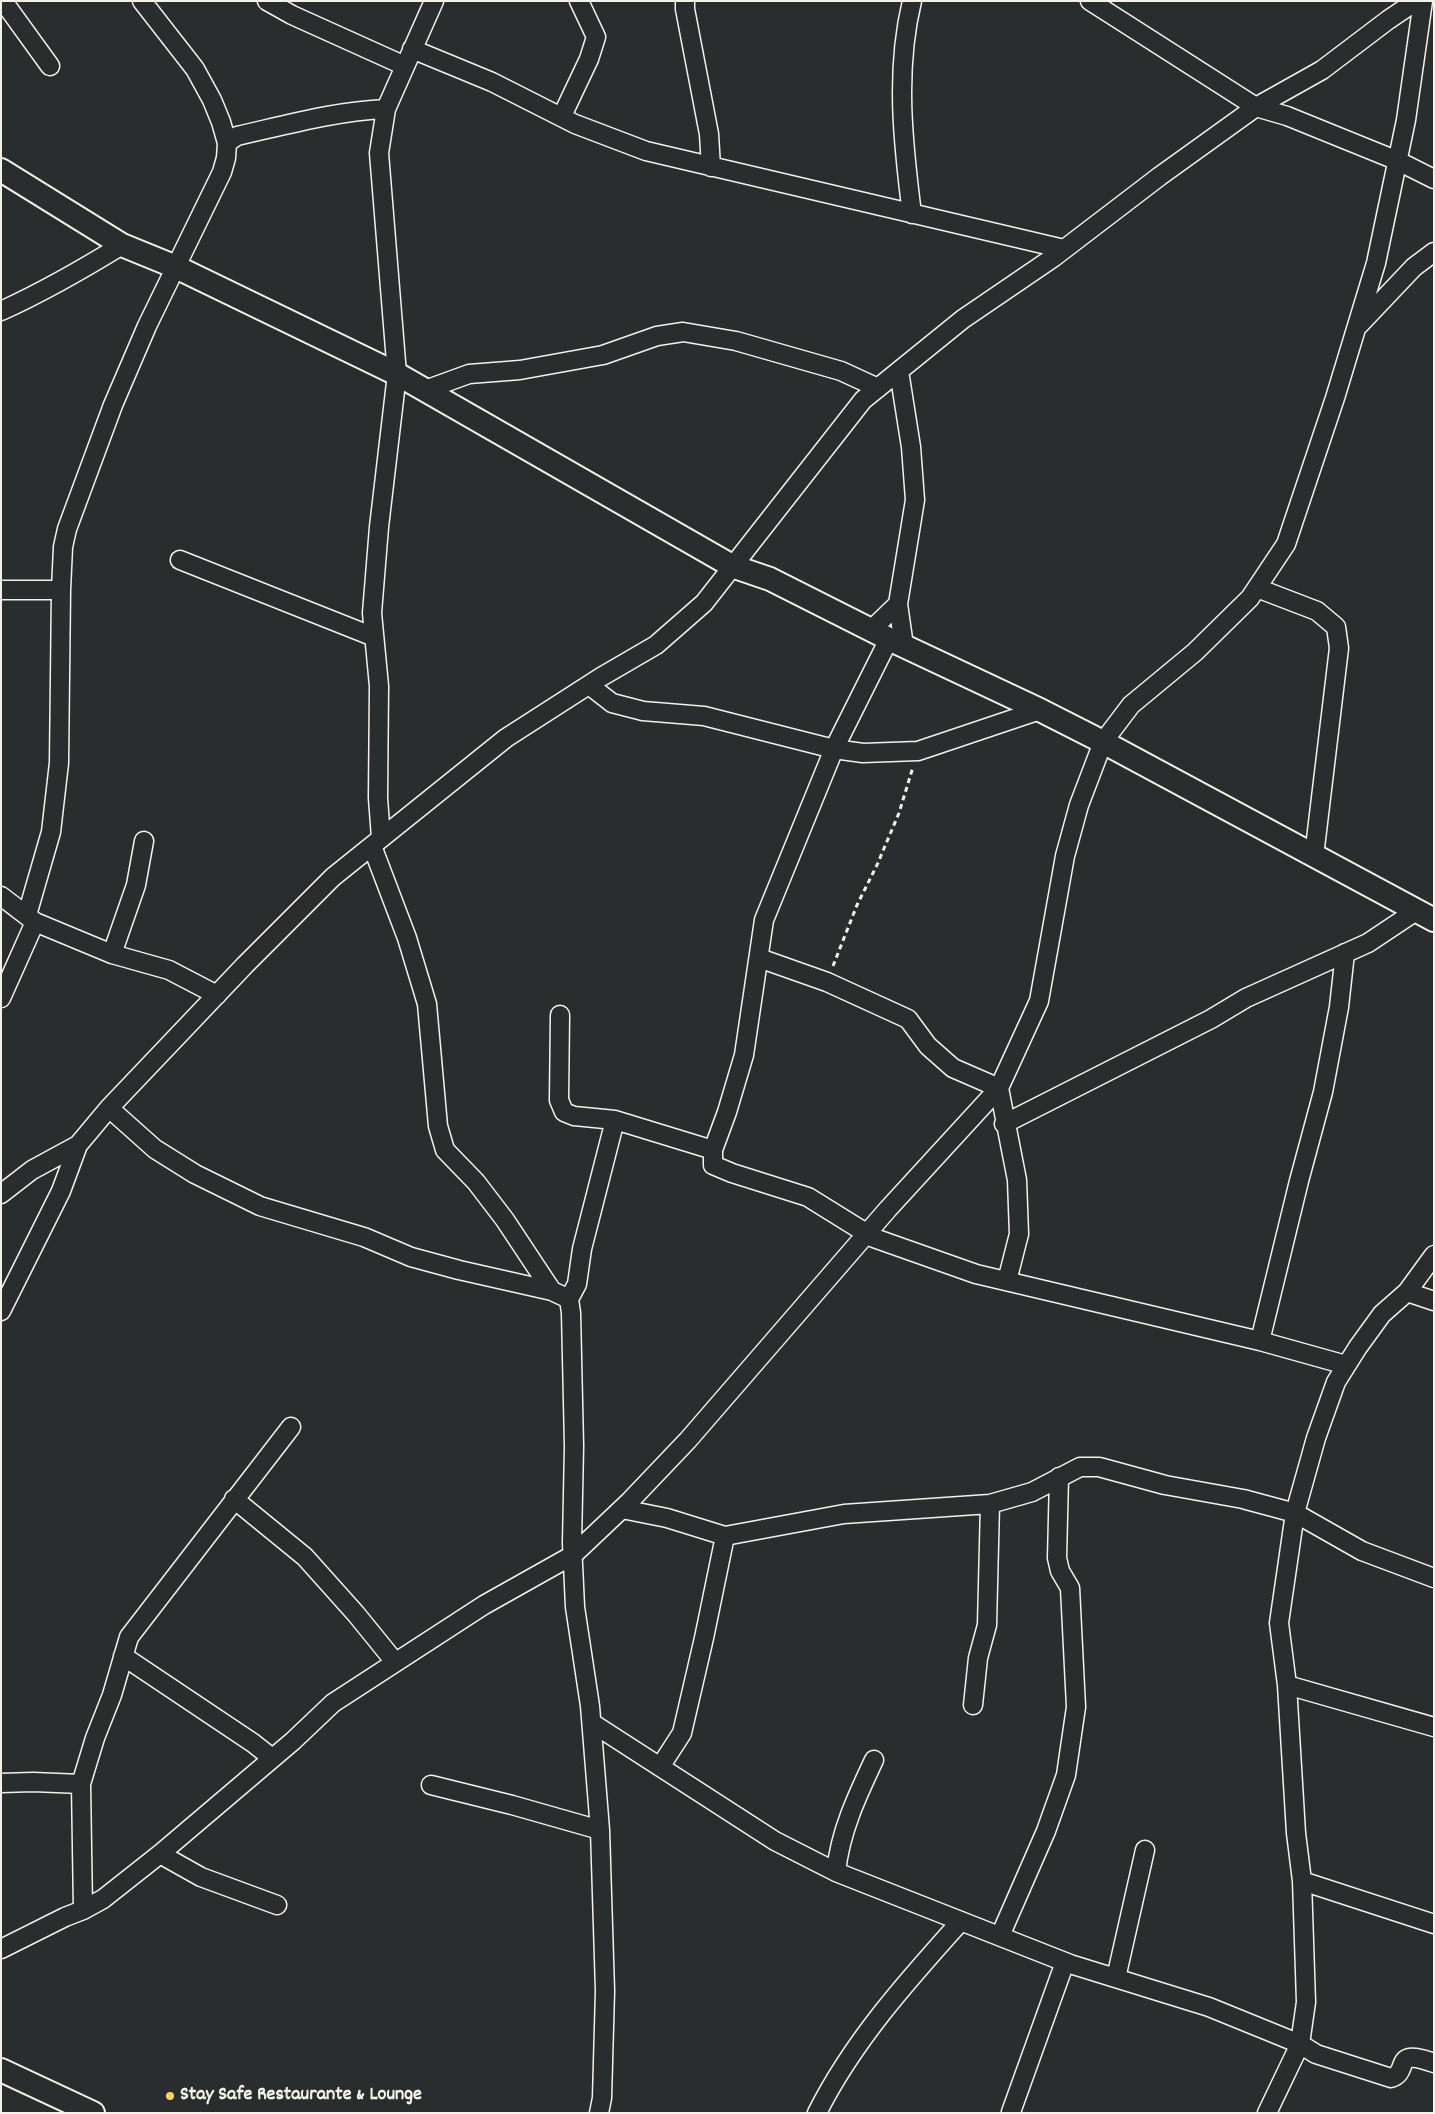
<!DOCTYPE html>
<style>
body{margin:0}
#map{position:relative;width:1435px;height:2114px;overflow:hidden;background:#2a2d2e;font-family:Dekko,sans-serif}
canvas{display:block}
.frame{position:absolute;inset:0;border:2px solid #f4f1e8;pointer-events:none}
</style>
<div id="map">
<canvas width="1435" height="2114"></canvas>
<div class="frame"></div>
</div>
<script>
const ctx = document.querySelector('canvas').getContext('2d');
ctx.lineJoin = 'round';
function trace(path, color, width, dash) {
  ctx.strokeStyle = color;
  ctx.lineWidth = width;
  ctx.lineCap = dash ? 'butt' : 'round';
  ctx.setLineDash(dash || []);
  ctx.stroke(path);
}
function write(font, color, halo, rows, align = 'center') {
  ctx.font = font + ' Dekko,sans-serif';
  ctx.lineWidth = 4.5;
  ctx.setLineDash([]);
  ctx.textBaseline = 'middle';
  ctx.strokeStyle = halo;
  ctx.fillStyle = color;
  for (const [text, x, y, turn = 0] of rows) {
    ctx.save();
    ctx.translate(x, y);
    ctx.rotate((+turn || 0) * Math.PI / 180);
    ctx.textAlign = isNaN(turn) ? turn : align;
    if (halo) ctx.strokeText(text, 0, 0);
    ctx.fillText(text, 0, 0);
    ctx.restore();
  }
}
const path = new Path2D(`
 M833,966L857,905L877,865L899,813L913,767`);
const minor = new Path2D(`
 M3,1L50,66
 M267,1L292,15L405,66
 M685,1V9L709,134L711,167
 M912,1C895,71 903,143 912,214
 M1090,1L1256,107L1287,116L1398,161L1434,179
 M412,49L492,82L575,124L646,151L1064,249
 M562,116L589,59L596,37L579,1
 M227,143L237,136C286,125 336,111 386,109
 M1,311C43,292 83,269 122,245
 M1359,325L1414,267L1434,252
 M899,371L911,447L915,500L898,604L904,646
 M425,390L469,374L520,370L603,355L657,336L683,332L736,341L841,371L878,388
 M180,560L374,637
 M1257,588L1317,611L1336,627L1339,648L1314,856
 M1,590H61
 M871,630L898,604
 M589,685L612,703L643,711L704,716L834,749L863,753L918,751L1040,710
 M381,838L378,798L379,686L372,613L379,527L397,374L379,153L386,109L434,1
 M372,846L407,938L427,1004L438,1126L445,1150L476,1182L505,1220L552,1291
 M1,896L35,922L112,954L169,970L217,995
 M27,915L51,832L59,763L61,590L63,547L67,529L113,405L147,326L222,172L226,158L227,143L221,122L212,100L195,69L142,1
 M112,954L136,885L144,841
 M759,958L827,982L908,1019L928,1046L953,1068L999,1088L1017,1180L1019,1234L1007,1281
 M1,998L35,922
 M560,1015L559,1100L564,1112L574,1116L615,1120
 M109,1108L155,1149L195,1174L260,1206L364,1237L411,1257L459,1270L552,1291L569,1299L577,1284L582,1249L615,1120L713,1150L727,1112L744,1055L764,920L834,749L889,639
 M1004,1124L1211,1019L1246,998L1368,943L1416,911
 M713,1150V1165L732,1173L808,1197L874,1238L976,1274L1260,1341L1346,1365
 M1,1194L32,1170L78,1145L109,1108L245,965L333,877L506,738L601,677L656,645L704,603L863,400L963,319L1054,257L1160,176L1256,107L1322,70L1388,20L1416,1
 M1407,1292L1434,1301
 M569,1299L571,1313L574,1446L572,1543L575,1607L590,1706L600,1830L605,1991L602,2098L599,2113
 M1,1311L61,1191L78,1145
 M1260,1341L1299,1181L1323,1092L1339,1007L1345,953
 M234,1499L305,1557L356,1614L395,1662
 M622,1509L667,1518L725,1536L844,1514L990,1504L1032,1492L1080,1467H1099L1165,1485L1243,1499L1295,1513L1362,1551L1434,1578
 M123,1656L253,1743L272,1758
 M1287,1685L1434,1727
 M973,1705L978,1658L987,1625L990,1504
 M592,1723L775,1841L836,1872L1070,1964L1209,2007L1300,2044L1316,2054L1391,2078C1411,2072 1390,2047 1434,2063
 M660,1767L682,1733L704,1638L725,1536
 M1,1783L33,1782L81,1784
 M431,1785L512,1805L600,1830
 M160,1854L201,1877L277,1905
 M836,1872C840,1832 857,1796 874,1760
 M1302,1881L1434,1924
 M83,1910L81,1784L95,1738L112,1695L129,1637L291,1427
 M1000,1936L1046,1831L1066,1775L1076,1707L1070,1588L1060,1571L1057,1558L1059,1477
 M1,1949L65,1917L83,1910L103,1899L160,1854L293,1741L333,1703L484,1605L573,1555L629,1502L688,1440L888,1209L999,1088L1039,1001L1065,856L1079,805L1103,742L1131,705L1195,652L1250,598L1286,544L1335,398L1376,263L1406,120L1423,1
 M1116,1978L1145,1850
 M1011,2112L1065,1962
 M817,2113C853,2041 908,1980 961,1921
 M1267,2113L1300,2044L1306,2002L1302,1881L1296,1833L1287,1685L1279,1623L1295,1513L1316,1438L1336,1382L1358,1347L1382,1314L1407,1292L1434,1255`);
const tertiary = new Path2D(`
 M1,170L122,245L176,267L397,374L732,566L770,579L889,639L1040,710L1103,742L1434,920
 M1,2070L93,2113`);
const markers = [
 [170,2096,5,"#ffd166"]
];
const poiNames = [
 ["Stay Safe Restaurante & Lounge",180,2096]
];
trace(minor, '#f4f1e8', 21);
trace(tertiary, '#f4f1e8', 26);
trace(path, '#f4f1e8', 3, [5, 4]);
trace(minor, '#2a2d2e', 18);
trace(tertiary, '#2a2d2e', 22);
for (const [x, y, r, color] of markers) {
  const dot = new Path2D();
  dot.arc(x, y, r, 0, 2 * Math.PI);
  ctx.fillStyle = color;
  ctx.fill(dot);
  trace(dot, '#2a2d2e', 2);
}
write('bold 20px', '#f4f1e8', '#2a2d2e', poiNames, 'left');
</script>
